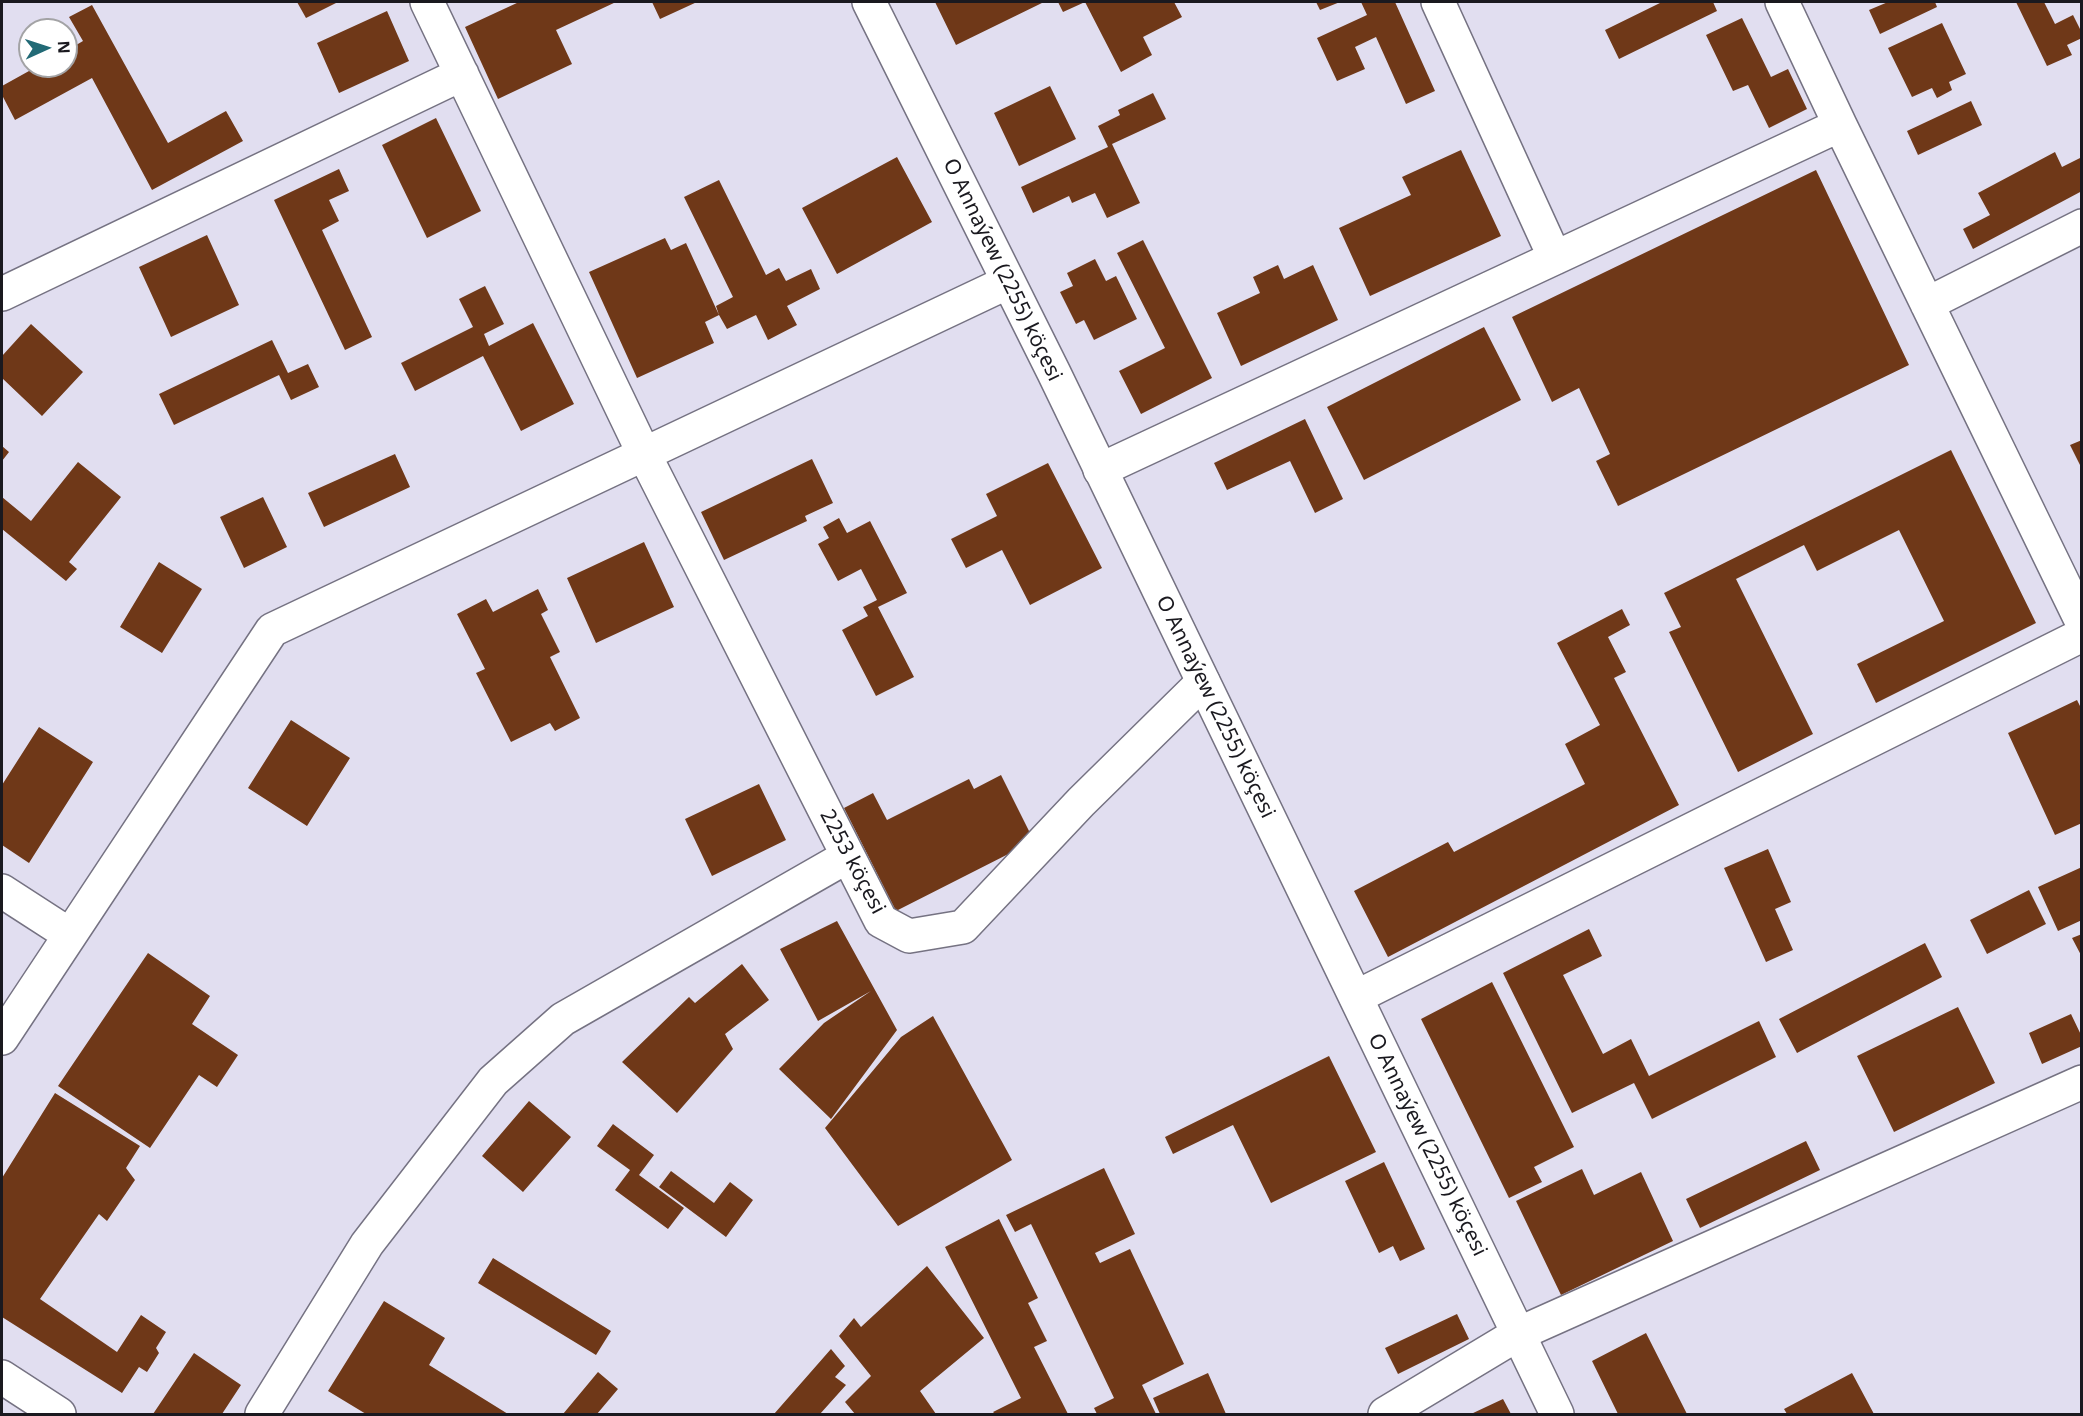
<!DOCTYPE html>
<meta charset="utf-8">
<style>
body{margin:0}
#map{position:relative;width:2083px;height:1416px;overflow:hidden;background:#e1def0;font-family:"Noto Sans",sans-serif}
canvas{display:block}
.frame{position:absolute;inset:0;border:3px solid #1a191f;pointer-events:none}
.north{position:absolute;left:18px;top:18px;width:60px;height:60px;box-sizing:border-box;background:#fff;border:2px solid #a3a3a5;border-radius:50%;rotate:87deg;font-size:16px;font-weight:700;line-height:24px;text-align:center;color:#1a191f}
.north::after{content:'';display:block;margin:auto;width:21px;height:27px;background:#226a76;clip-path:polygon(50% 0,100% 100%,50% 72%,0 100%)}
</style>
<div id="map">
<canvas width="2083" height="1416"></canvas>
<div class="frame"></div>
<div class="north">N</div>
</div>
<script>
const ctx = document.querySelector('canvas').getContext('2d');
ctx.lineJoin = 'round';
function fill(path, color) {
  ctx.fillStyle = color;
  ctx.fill(path, 'evenodd');
}
function trace(path, color, width, dash) {
  ctx.strokeStyle = color;
  ctx.lineWidth = width;
  ctx.lineCap = dash ? 'butt' : 'round';
  ctx.setLineDash(dash || []);
  ctx.stroke(path);
}
function write(font, color, halo, rows, align = 'center') {
  ctx.font = font + ' "Noto Sans",sans-serif';
  ctx.lineWidth = 6;
  ctx.setLineDash([]);
  ctx.textBaseline = 'middle';
  ctx.strokeStyle = halo;
  ctx.fillStyle = color;
  for (const [text, x, y, turn = 0] of rows) {
    ctx.save();
    ctx.translate(x, y);
    ctx.rotate((+turn || 0) * Math.PI / 180);
    ctx.textAlign = isNaN(turn) ? turn : align;
    if (halo) ctx.strokeText(text, 0, 0);
    ctx.fillText(text, 0, 0);
    ctx.restore();
  }
}
const building = new Path2D(`
 M297,2H338L306,18Z
 M519,2H616L556,30L572,64L498,99L465,27Z
 M652,2H697L660,19Z
 M935,2H1044L956,45Z
 M1058,2H1174L1182,17L1143,37L1152,55L1121,72L1085,2L1063,12Z
 M1316,2H1340L1320,10Z
 M1361,2H1395L1435,91L1406,104L1376,37L1355,47L1365,69L1337,81L1317,38L1367,15Z
 M1662,2H1713L1717,11L1619,59L1605,30Z
 M1888,2H1935L1937,7L1880,34L1869,10Z
 M2016,2H2044L2055,24L2073,15L2082,33V38L2067,45L2072,55L2047,66Z
 M92,5L168,143L226,111L243,141L152,190L92,78L15,120L2,95V86L38,66H66V51L83,41L69,17Z
 M387,11L409,61L339,93L317,43Z
 M1742,18L1771,77L1788,69L1807,109L1769,128L1748,85L1733,91L1706,35Z
 M1942,23L1966,74L1949,82L1952,90L1937,98L1932,88L1912,97L1888,48Z
 M1050,86L1076,139L1019,166L994,113Z
 M1153,93L1166,119L1112,144L1140,203L1107,218L1095,193L1072,203L1069,196L1033,213L1021,187L1108,147L1098,126L1120,115L1118,110Z
 M1971,101L1982,125L1918,155L1907,131Z
 M436,118L481,211L427,238L382,145Z
 M1461,150L1501,236L1370,296L1339,228L1411,195L1402,177Z
 M2055,152L2062,167L2082,157V191L1973,249L1963,229L1990,215L1978,193Z
 M897,157L932,222L837,274L802,208Z
 M339,169L349,191L329,200L339,221L322,230L372,337L345,350L274,200Z
 M1816,170L1909,365L1618,506L1596,461L1610,454L1579,388L1552,402L1512,317Z
 M719,180L766,275L779,268L786,281L811,269L820,289L787,306L797,325L768,340L756,315L727,329L719,315L716,306L733,297L684,197Z
 M207,235L239,305L171,337L139,267Z
 M665,238L671,250L686,243L719,315L705,322L714,343L637,378L589,272Z
 M1143,240L1212,378L1141,414L1119,371L1165,348L1117,253Z
 M1095,259L1106,281L1116,276L1137,319L1094,340L1084,320L1076,324L1060,292L1073,286L1067,273Z
 M1278,265L1284,279L1313,265L1338,320L1241,366L1217,313L1260,293L1253,277Z
 M485,286L504,324L484,334L489,346L533,323L574,404L521,431L483,356L415,391L401,363L473,327L459,299Z
 M31,324L83,372L42,416L2,378V356Z
 M1484,327L1521,400L1364,480L1327,407Z
 M272,340L288,373L308,364L319,387L291,400L279,375L174,425L159,394Z
 M1305,419L1343,499L1315,513L1290,461L1227,490L1214,463Z
 M2082,440V469L2070,445Z
 M2,446L9,452L2,461Z
 M1951,450L2036,623L1876,703L1857,664L1944,621L1899,530L1817,571L1804,545L1736,579L1813,734L1738,772L1669,632L1681,627L1664,593Z
 M395,454L410,487L324,527L308,493Z
 M812,459L833,503L805,516L807,521L724,560L701,512Z
 M78,462L121,497L69,562L77,569L66,581L2,529V497L31,521Z
 M1048,463L1102,568L1030,605L1002,550L966,568L951,539L997,516L986,494Z
 M263,497L287,547L244,568L220,517Z
 M839,518L847,533L870,521L907,593L878,607L914,677L876,696L842,630L868,616L863,607L877,600L861,569L838,581L818,544L829,538L823,527Z
 M644,542L674,607L596,643L567,578Z
 M159,562L202,589L162,653L120,627Z
 M538,589L548,610L541,614L560,652L550,657L580,718L555,731L550,723L511,742L476,673L485,669L457,614L486,599L493,612Z
 M1622,609L1630,625L1608,637L1626,672L1614,678L1679,805L1388,957L1354,891L1448,842L1454,852L1585,784L1565,744L1600,725L1557,643Z
 M2077,700L2082,710V823L2055,835L2008,733Z
 M291,720L350,758L307,826L248,788Z
 M39,727L93,762L29,863L2,845V785Z
 M1001,775L1034,841L896,911L844,808L873,793L887,820L969,779L974,789Z
 M759,784L786,840L712,876L685,819Z
 M1768,849L1791,902L1775,909L1793,950L1766,962L1724,868Z
 M2082,867V920L2058,931L2038,887Z
 M2029,890L2046,924L1987,954L1970,920Z
 M837,921L897,1030L831,1119L779,1069L824,1023L871,991L818,1021L780,949Z
 M1589,929L1602,956L1563,975L1603,1054L1631,1039L1649,1076L1759,1021L1776,1057L1652,1119L1634,1083L1572,1113L1503,973Z
 M2082,934V957L2072,938Z
 M1925,943L1942,977L1797,1053L1779,1019Z
 M148,953L210,996L192,1024L238,1055L217,1087L199,1075L150,1148L58,1086Z
 M742,964L769,1000L725,1034L733,1049L677,1113L622,1062L689,997L695,1003Z
 M1492,982L1574,1147L1534,1167L1542,1182L1509,1198L1421,1019Z
 M1958,1007L1995,1083L1894,1132L1857,1056Z
 M2071,1014L2082,1037V1046L2042,1064L2029,1033Z
 M933,1016L1012,1160L898,1226L825,1128L901,1037Z
 M1329,1056L1376,1152L1271,1203L1233,1125L1173,1154L1165,1137Z
 M55,1093L140,1146L126,1168L135,1180L107,1221L99,1214L40,1299L117,1352L141,1315L166,1332L156,1348L159,1353L147,1372L139,1367L122,1393L2,1317V1178Z
 M529,1101L571,1137L523,1192L482,1156Z
 M613,1124L654,1155L639,1175L684,1208L668,1229L615,1190L630,1170L597,1146Z
 M1806,1141L1820,1170L1700,1228L1686,1199Z
 M1384,1162L1425,1249L1400,1261L1393,1246L1379,1253L1345,1181Z
 M1104,1168L1135,1234L1095,1253L1100,1263L1130,1249L1184,1364L1142,1385L1156,1414H1097L1094,1408L1114,1398L1031,1224L1015,1232L1006,1215Z
 M1582,1169L1594,1195L1641,1172L1673,1241L1561,1295L1516,1201Z
 M671,1171L714,1203L730,1182L753,1200L726,1237L659,1187Z
 M999,1219L1038,1298L1028,1303L1047,1341L1034,1347L1068,1414H995L993,1412L1021,1398L945,1247Z
 M493,1258L611,1331L596,1355L478,1283Z
 M927,1266L984,1338L920,1391L936,1414H855L845,1402L871,1376L839,1336L854,1318L861,1327Z
 M384,1301L445,1338L429,1365L508,1414H366L328,1391Z
 M1457,1314L1469,1339L1398,1374L1385,1348Z
 M1646,1333L1687,1414H1618L1592,1361Z
 M831,1349L845,1366L835,1377L846,1385L820,1414H774Z
 M194,1353L241,1385L222,1414H153Z
 M598,1372L618,1389L597,1414H563Z
 M1208,1373L1226,1414H1160L1153,1398Z
 M1852,1373L1874,1414H1787L1784,1409Z
 M1503,1399L1511,1414H1471Z`);
const minor = new Path2D(`
 M427,2L644,454L881,921L909,936L963,927L1081,802L1203,682
 M1438,2L1555,258
 M1782,2L1840,125L2082,622
 M2,294L462,74
 M1927,304L2082,226
 M1100,470L1840,125
 M2,891L70,935
 M1356,997L2082,635
 M2,1038L272,630L1008,282
 M2,1377L59,1414
 M262,1414L367,1244L493,1081L563,1019L848,856
 M1385,1414L1518,1334L2082,1082`);
const secondary = new Path2D(`
 M869,2L1054,373L1557,1414`);
const streetNames = [
 ["O Annaýew (2255) köçesi",1002,270,64],
 ["O Annaýew (2255) köçesi",1215,707,64],
 ["2253 köçesi",852,862,62],
 ["O Annaýew (2255) köçesi",1427,1145,64]
];
fill(building, '#6f3818');
trace(minor, '#757282', 36);
trace(secondary, '#757282', 36);
trace(minor, '#fff', 33);
trace(secondary, '#fff', 33);
write('21px', '#1a191f', '#fff', streetNames);
</script>
